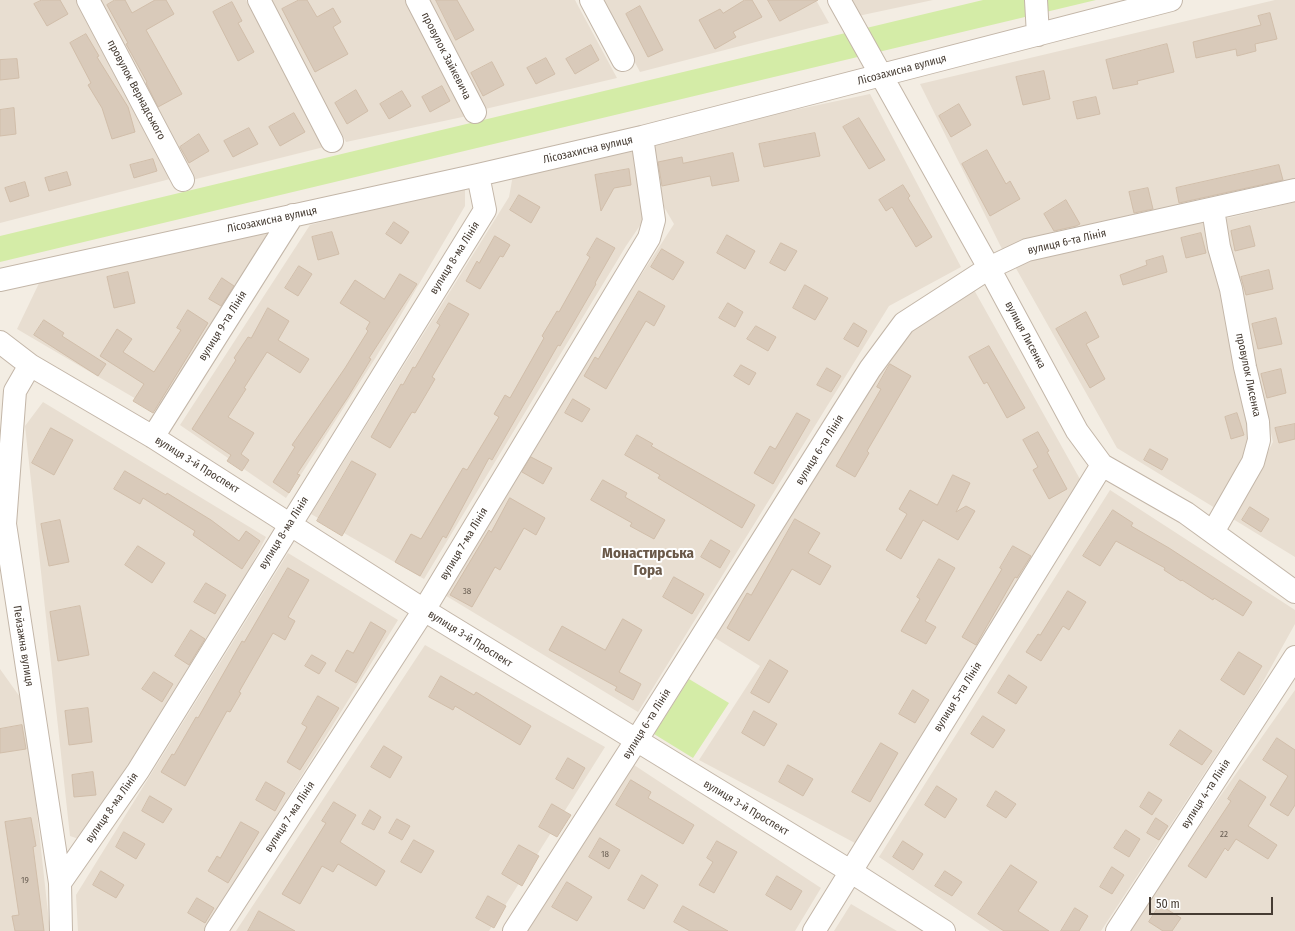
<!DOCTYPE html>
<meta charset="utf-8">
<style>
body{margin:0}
#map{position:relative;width:1295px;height:931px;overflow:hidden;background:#f3ede3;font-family:"Fira Sans Condensed",sans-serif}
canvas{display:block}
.scale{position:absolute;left:1149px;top:897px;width:124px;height:18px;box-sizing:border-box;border:2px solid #463c33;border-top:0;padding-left:5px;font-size:12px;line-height:14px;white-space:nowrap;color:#463c33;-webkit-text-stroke:3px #fff;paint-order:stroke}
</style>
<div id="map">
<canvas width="1295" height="931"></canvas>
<div class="scale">50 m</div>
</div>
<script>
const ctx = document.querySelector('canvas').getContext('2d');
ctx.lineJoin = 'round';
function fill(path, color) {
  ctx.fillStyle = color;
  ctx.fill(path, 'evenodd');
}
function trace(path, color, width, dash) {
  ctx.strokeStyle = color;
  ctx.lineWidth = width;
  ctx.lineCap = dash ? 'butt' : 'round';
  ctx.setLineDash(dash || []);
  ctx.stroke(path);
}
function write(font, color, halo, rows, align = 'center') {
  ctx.font = font + ' "Fira Sans Condensed",sans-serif';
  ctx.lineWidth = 4;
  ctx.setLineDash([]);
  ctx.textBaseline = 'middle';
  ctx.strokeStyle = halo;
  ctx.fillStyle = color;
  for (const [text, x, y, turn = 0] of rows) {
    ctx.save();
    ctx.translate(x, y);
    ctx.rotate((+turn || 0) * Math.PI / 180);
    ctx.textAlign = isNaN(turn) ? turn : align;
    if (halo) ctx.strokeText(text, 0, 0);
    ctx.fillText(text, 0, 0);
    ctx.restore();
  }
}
const residential = new Path2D(`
 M0,0H76L87,17L170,179L0,223Z
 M100,0H246L324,147L192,180Z
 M270,0H407L467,116L346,142Z
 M429,0H575L617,78L485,109Z
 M602,0H816L829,23L640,72Z
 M849,0H933L858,16Z
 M1275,0H1295V181L1002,249L920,84Z
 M870,94L961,267L889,306L638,712L443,594L542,429L674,224L664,207L653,140Z
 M635,148L643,221L626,246L424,579L311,514L509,197L513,175Z
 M465,185V206L376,357L286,498L180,425L310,225Z
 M1295,202V557L1233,519L1273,442L1224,219Z
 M1204,222L1253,437L1215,508L1117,448L1013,263Z
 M271,227L160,413L17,329L42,277Z
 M973,288L1081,481L855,843L699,760L760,666L712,636L904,329Z
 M43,402L266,537L243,581L210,632L82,840L70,836L25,426Z
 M1110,490L1295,610V624L1255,696L1101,931H990L879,857Z
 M288,553L398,620L205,931H78L76,895Z
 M425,645L605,747L489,931H236Z
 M0,669L25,704L50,931H0Z
 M1295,690V931H1128L1214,805Z
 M634,765L821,888L795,931H527Z
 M851,904L897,931H834Z`);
const green = new Path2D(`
 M983,0H1096L0,262V236Z
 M689,679L729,703L693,758L654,734Z`);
const building = new Path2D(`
 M42,0H60L68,14L47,26L34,4Z
 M115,0H125L132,13L155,0H166L174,14L146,30L182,94L158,107L146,83L147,82L126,44L128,43L107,5Z
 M299,0H307L317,17L333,8L341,22L333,27L348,54L315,72L282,9Z
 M436,0H457L474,30L456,40Z
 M745,0H752L762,17L733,32L736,37L715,49L699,20L720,9L723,13Z
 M768,0H818L780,21Z
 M232,2L242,21L238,23L254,52L238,61L213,12Z
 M640,6L663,50L648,57L626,14Z
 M1270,13L1277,39L1255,44L1256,51L1237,56L1236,49L1196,58L1193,42L1261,25L1258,16Z
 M86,34L99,56L97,57L128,107L135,132L112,139L102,108L88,85L91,83L70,43Z
 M1167,44L1174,72L1137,81L1138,84L1113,89L1106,60Z
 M591,45L599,60L575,74L566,59Z
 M546,58L555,74L536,84L527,68Z
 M17,59L19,78L0,80V60Z
 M492,62L504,85L483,96L471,73Z
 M1044,71L1050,99L1023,105L1016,77Z
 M442,86L450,101L430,112L422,97Z
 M356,90L368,111L347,124L335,103Z
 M402,91L411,106L389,119L380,104Z
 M1096,97L1100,114L1077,119L1073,102Z
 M959,104L971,125L951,137L939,116Z
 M14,108L16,134L0,136V110Z
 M294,113L305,132L280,146L269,127Z
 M859,118L885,160L869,169L843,127Z
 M249,128L258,144L233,157L224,141Z
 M815,133L820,156L764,167L759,144Z
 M199,134L209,151L189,163L180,147Z
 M987,150L1006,184L1010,181L1020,199L990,216L962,164Z
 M733,153L739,181L712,186L710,176L662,186L658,162L682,157L683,163Z
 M153,159L157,171L134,178L130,165Z
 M1279,165L1283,180L1179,203L1176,188Z
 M629,169L631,185L614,188L601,211L595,175Z
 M67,172L71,185L49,191L45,178Z
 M25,182L29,196L10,202L5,188Z
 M903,185L910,196L908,198L932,237L916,247L892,207L886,211L879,200Z
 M1148,188L1153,209L1134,213L1129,192Z
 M519,195L540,207L531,223L510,210Z
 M1066,200L1080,224L1076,226L1054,231L1044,214Z
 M394,222L409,232L401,244L386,234Z
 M1250,226L1255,246L1235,251L1231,231Z
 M332,232L339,254L318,260L312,237Z
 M1201,233L1206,253L1186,258L1181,238Z
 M727,235L755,251L745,269L717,253Z
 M495,236L510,245L503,257L500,256L480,289L466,281L477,261L479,263Z
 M597,238L615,248L595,283L596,284L560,346L558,345L492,460L489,458L446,538L443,536L420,576L395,562L411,534L421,539L463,468L467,470L499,417L494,414L505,395L510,398L544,338L542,336L557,311L559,312L590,257L587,255Z
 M781,243L797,251L785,271L770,263Z
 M662,249L684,262L673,280L651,267Z
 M1163,256L1167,272L1123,285L1120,275L1147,265L1146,261Z
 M299,266L312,274L298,296L285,288Z
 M1269,270L1273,289L1246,295L1241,277Z
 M128,272L135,303L114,308L107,277Z
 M400,274L417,284L369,358L371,359L348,397L297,474L300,475L289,493L273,482L295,447L292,445L345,368L368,331L366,329L370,322L340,303L355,280L384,299Z
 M222,278L234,286L221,306L209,299Z
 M805,285L828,298L815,320L793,308Z
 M639,291L665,306L654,326L646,321L606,389L584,376L595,357L598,359Z
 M449,303L469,314L432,377L435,379L428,391L415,413L412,412L390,448L371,437L401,384L403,385L413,367L415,368L440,325L437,323Z
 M728,303L743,312L735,327L719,318Z
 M268,308L289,321L278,340L309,359L300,373L267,352L244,388L246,389L228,417L254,433L241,454L249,460L242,471L227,461L231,455L192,429L236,360L234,358L248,337L251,338Z
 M188,310L208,323L153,413L133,401L144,384L100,356L117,329L132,339L123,352L154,372L181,330L177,328Z
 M1086,312L1099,337L1086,344L1105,379L1090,388L1056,329Z
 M1276,318L1282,344L1258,349L1252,324Z
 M44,320L64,333L62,336L106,364L98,376L34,335Z
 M854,323L867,331L858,347L844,339Z
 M756,326L776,337L768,351L747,339Z
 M989,346L1025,408L1007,418L987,382L984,384L969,357Z
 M890,364L911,376L867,451L869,453L855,477L836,466L881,389L877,387Z
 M741,365L756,373L749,385L734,376Z
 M827,368L841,376L831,392L817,385Z
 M1281,369L1286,393L1267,398L1261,374Z
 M573,399L590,409L582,422L565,413Z
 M797,413L810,420L773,484L754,473L770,446L775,449Z
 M1237,413L1244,435L1231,439L1225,417Z
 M1295,424V439L1279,443L1275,428Z
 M51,428L73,440L54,475L32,463Z
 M1038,432L1049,451L1047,452L1067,489L1049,499L1033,470L1038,467L1023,440Z
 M637,435L653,444L651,446L755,505L742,528L658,478L660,475L625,455Z
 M1150,449L1168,459L1162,470L1144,460Z
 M531,457L552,468L543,484L522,472Z
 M352,461L376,474L342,536L317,521Z
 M125,471L166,495L167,493L211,520L239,541L246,531L260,541L242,569L193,535L195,531L143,498L140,504L114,489Z
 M953,475L970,483L956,512L966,506L975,511L958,540L923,520L901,559L886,550L907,514L899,509L910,490L937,505Z
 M603,480L627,493L625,497L665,520L654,539L630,526L632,523L591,500Z
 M510,498L545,518L536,535L524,528L500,570L495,567L472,607L450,595L489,530L491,532Z
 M1250,507L1269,519L1261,532L1242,520Z
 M1113,510L1133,523L1131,526L1169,548L1252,602L1243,616L1214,598L1213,600L1182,580L1181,581L1164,570L1165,568L1116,541L1100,566L1083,556Z
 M795,519L820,533L808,553L831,566L820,585L792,569L749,641L727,628L747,593L751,595Z
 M60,520L69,562L49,566L41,524Z
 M711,540L730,551L720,568L701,557Z
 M138,546L165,563L152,583L125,565Z
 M1013,546L1031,556L1017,578L1015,577L976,645L962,637L1002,569L1000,568Z
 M939,559L955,568L925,621L936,627L926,644L901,631L920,599L917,597Z
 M288,568L309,580L288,617L295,621L285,640L273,633L239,692L241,693L230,712L227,711L185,786L161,772L172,754L174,755L196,717L198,718L242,641L244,642Z
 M674,577L704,594L692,614L663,597Z
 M206,583L226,595L215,614L194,602Z
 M1068,591L1086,602L1069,630L1063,626L1041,661L1026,652L1038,634L1040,635Z
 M80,606L89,655L58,661L50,612Z
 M623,619L642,630L619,672L641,684L633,700L615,690L617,687L549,650L562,626L605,650Z
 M371,622L386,631L356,683L335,671L347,650L353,653Z
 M191,630L205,639L189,665L175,656Z
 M1239,652L1262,666L1244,695L1221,680Z
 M312,655L326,663L319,674L305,666Z
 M770,660L788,671L769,703L751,693Z
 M154,672L173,684L162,702L142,689Z
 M1009,675L1027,687L1016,704L998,693Z
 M441,676L474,695L476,692L531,726L520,745L455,706L453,710L429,697Z
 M913,690L929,700L915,723L899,714Z
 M318,696L339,708L300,770L287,762L307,727L302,724Z
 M88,708L92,742L69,745L65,711Z
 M754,711L777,724L764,746L742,733Z
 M983,716L1005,730L993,748L971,734Z
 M22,725L26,749L0,753V729Z
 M1180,730L1212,751L1202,765L1170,745Z
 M1277,738L1295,750V805L1288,816L1270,805L1288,776L1263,760Z
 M881,743L898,753L870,802L852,792Z
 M384,746L402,757L390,778L371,767Z
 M568,758L585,768L573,789L556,779Z
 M788,765L813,779L803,796L779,782Z
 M93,772L96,795L74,797L72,775Z
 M631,780L651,792L648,798L694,825L683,844L616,805Z
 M1240,780L1266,797L1248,826L1277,845L1268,859L1236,839L1228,851L1225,848L1206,878L1188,866L1231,801L1228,799Z
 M266,782L285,793L275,811L256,800Z
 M937,786L957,799L945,818L925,805Z
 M996,791L1016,804L1006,818L987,806Z
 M1149,792L1162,800L1152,815L1140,807Z
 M150,796L172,809L163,823L142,811Z
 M334,802L356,815L340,842L385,871L376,886L338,864L333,872L322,866L300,904L282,894L326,823L322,821Z
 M552,804L571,815L557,837L539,827Z
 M370,810L381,817L374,830L362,824Z
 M31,818L36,846L33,847L44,931H15L12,916L19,915L5,822Z
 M1156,818L1168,826L1159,840L1147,833Z
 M397,819L410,826L402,840L389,833Z
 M241,822L259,832L228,883L208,871L217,856L220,858Z
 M1126,830L1140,839L1129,857L1114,848Z
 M124,832L145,844L136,859L116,847Z
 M600,838L620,850L609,869L589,857Z
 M414,840L434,851L421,873L401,862Z
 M717,841L737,852L714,893L699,885L713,862L707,858Z
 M903,841L923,854L913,870L893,857Z
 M519,845L539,856L522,886L502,874Z
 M1011,865L1037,882L1018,911L1049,931H1004L978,914Z
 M1112,867L1124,875L1112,894L1100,887Z
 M101,871L124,885L116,898L93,885Z
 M945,871L962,882L952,896L935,886Z
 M642,875L658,885L644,909L628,900Z
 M777,876L802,891L791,910L766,895Z
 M567,882L592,897L577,921L552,907Z
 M488,896L506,906L494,928L476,918Z
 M197,898L214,908L205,923L188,913Z
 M1160,905L1181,918L1172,931H1163L1149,922Z
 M683,906L728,931H690L674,922Z
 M1075,908L1088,916L1079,931H1061Z
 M259,911L295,931H248Z`);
const minor = new Path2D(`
 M88,0L183,180
 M259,0L332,141
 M417,0L475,112
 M591,0L623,60
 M839,0L989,268L1077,431L1102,465L1186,513L1295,592
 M1036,0L1038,35
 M1213,209L1219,247L1231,289L1245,367L1258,422L1259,440L1253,462L1213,532
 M0,280L478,175L642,137L1171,0
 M0,342L30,365L153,437L424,610L850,871L944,931
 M30,365L15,391L5,524L60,883L61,931
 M153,437L293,215
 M60,883L138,771L485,210L478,175
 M216,931L424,610L649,238L654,220L642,137
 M514,931L636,741L870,369L904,323L989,268L1027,250L1295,190
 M814,931L1102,465
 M1117,931L1295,657`);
const numberNames = [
 ["38",467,591],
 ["22",1224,834],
 ["18",605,854],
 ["19",25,880]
];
const streetNames = [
 ["провулок Зайкевича",446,56,63],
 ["Лісозахисна вулиця",902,70,-15],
 ["провулок Вернадського",136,90,62],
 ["Лісозахисна вулиця",588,150,-13],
 ["Лісозахисна вулиця",272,220,-12],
 ["вулиця 6-та Лінія",1067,242,-13],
 ["вулиця 8-ма Лінія",455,258,-58],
 ["вулиця 9-та Лінія",223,326,-58],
 ["вулиця Лисенка",1025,335,62],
 ["провулок Лисенка",1248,375,78],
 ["вулиця 6-та Лінія",820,450,-58],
 ["вулиця 3-й Проспект",197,465,32],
 ["вулиця 8-ма Лінія",284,533,-58],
 ["вулиця 7-ма Лінія",464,544,-59],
 ["вулиця 3-й Проспект",470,639,32],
 ["Пейзажна вулиця",23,646,81],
 ["вулиця 5-та Лінія",958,697,-58],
 ["вулиця 6-та Лінія",647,724,-58],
 ["вулиця 4-та Лінія",1206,794,-57],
 ["вулиця 8-ма Лінія",112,808,-55],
 ["вулиця 3-й Проспект",746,808,31],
 ["вулиця 7-ма Лінія",290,817,-57]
];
const districtNames = [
 ["Монастирська",648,554],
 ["Гора",648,571]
];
fill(residential, '#e8ded1');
fill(green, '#d4eca7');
fill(building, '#d9caba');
trace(building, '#d1beaa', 1);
trace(minor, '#c3b6a8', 24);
trace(minor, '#fff', 22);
write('9px', '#6b6055', null, numberNames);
write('11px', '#463c33', '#fff', streetNames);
write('bold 15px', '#6a5949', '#fff', districtNames);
</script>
